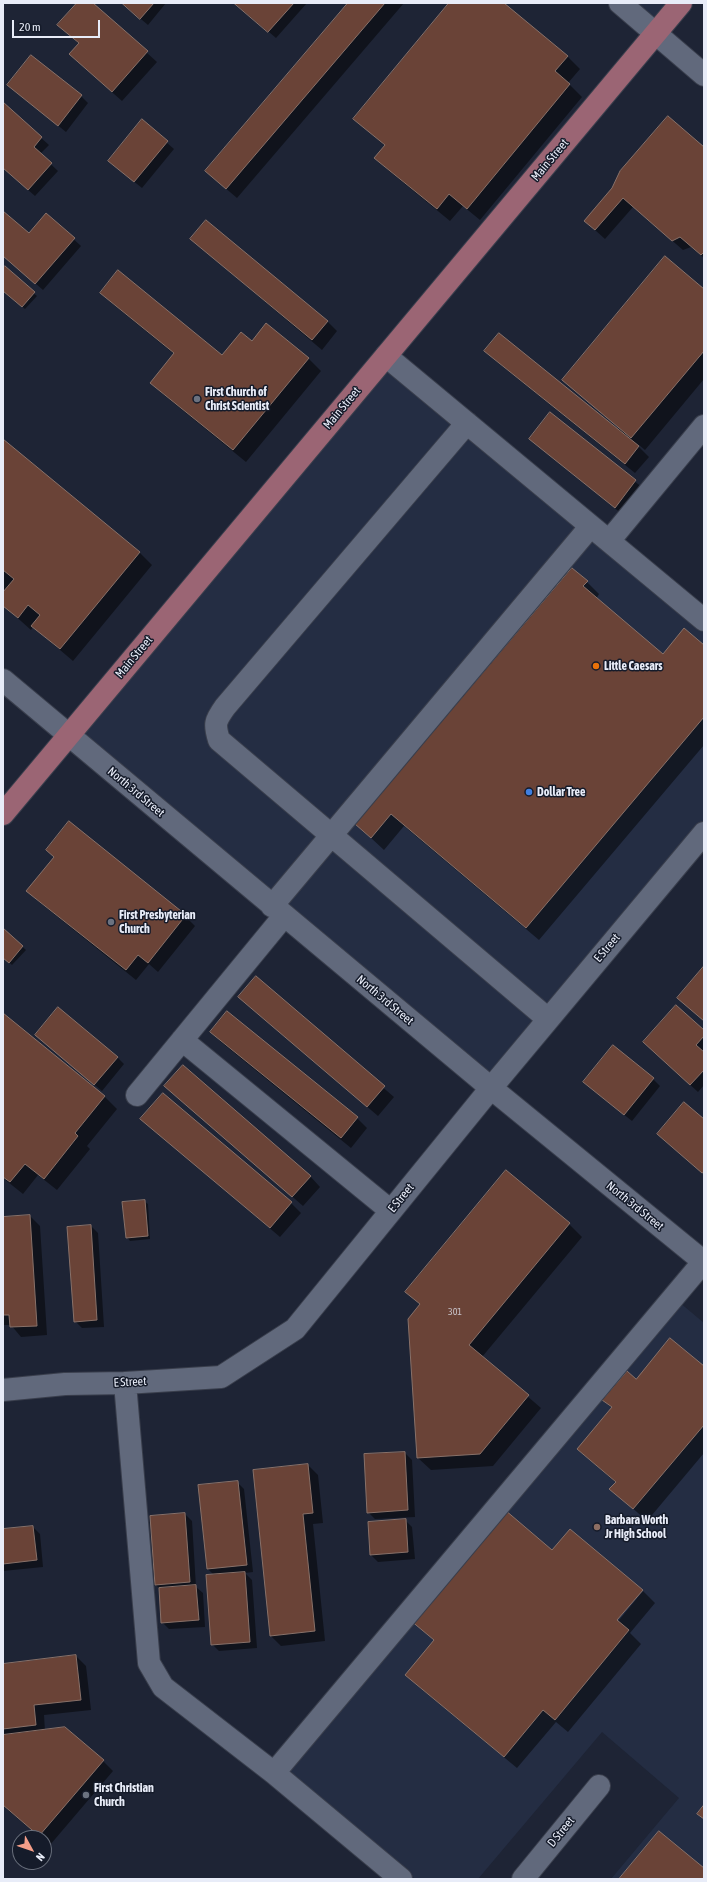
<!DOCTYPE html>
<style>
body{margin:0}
#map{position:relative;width:707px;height:1882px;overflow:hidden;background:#1e2435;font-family:"Asap Condensed",sans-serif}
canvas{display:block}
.frame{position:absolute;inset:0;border:4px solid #e8ecf8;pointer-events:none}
.north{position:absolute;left:12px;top:1830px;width:40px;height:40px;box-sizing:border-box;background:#151b2a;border:1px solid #696f7c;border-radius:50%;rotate:130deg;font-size:11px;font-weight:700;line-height:16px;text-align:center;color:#e8ecf8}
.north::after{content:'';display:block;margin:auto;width:14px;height:18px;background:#f49e89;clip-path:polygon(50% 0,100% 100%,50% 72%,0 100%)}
.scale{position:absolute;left:12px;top:20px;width:88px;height:18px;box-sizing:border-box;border:2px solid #e8ecf8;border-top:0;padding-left:5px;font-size:12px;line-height:14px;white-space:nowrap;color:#e8ecf8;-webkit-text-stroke:3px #151b2a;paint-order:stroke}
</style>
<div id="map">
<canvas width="707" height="1882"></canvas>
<div class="frame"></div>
<div class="north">N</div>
<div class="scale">20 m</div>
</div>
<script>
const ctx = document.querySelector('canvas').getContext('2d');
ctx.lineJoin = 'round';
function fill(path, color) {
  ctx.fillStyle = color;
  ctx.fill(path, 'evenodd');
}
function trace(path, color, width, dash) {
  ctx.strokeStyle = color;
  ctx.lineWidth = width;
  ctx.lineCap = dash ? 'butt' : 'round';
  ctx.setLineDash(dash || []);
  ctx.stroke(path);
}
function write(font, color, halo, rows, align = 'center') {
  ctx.font = font + ' "Asap Condensed",sans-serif';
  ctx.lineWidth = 3;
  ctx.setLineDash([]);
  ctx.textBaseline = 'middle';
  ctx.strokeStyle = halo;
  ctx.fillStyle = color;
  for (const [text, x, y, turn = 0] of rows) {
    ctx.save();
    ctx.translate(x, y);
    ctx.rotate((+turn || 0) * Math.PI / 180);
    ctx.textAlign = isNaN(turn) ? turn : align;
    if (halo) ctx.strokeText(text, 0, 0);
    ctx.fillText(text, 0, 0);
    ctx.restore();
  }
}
const built = new Path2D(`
 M620,3H681L656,33Z
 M386,356L704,620V833L491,1088L68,734Z
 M679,1302L704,1323V1879H611L679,1798L602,1732L478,1879H415L286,1769Z`);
const shadow = new Path2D(`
 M78,3H92L157,62L122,101L80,64L79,44L69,34Z
 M122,3H166L148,25Z
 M235,3H307L276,38Z
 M349,3H404L237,198L217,181Z
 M451,3H502L567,56L580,69L568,83L582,97L480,220L463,206L450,221L388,170L376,158L385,146L355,119Z
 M8,85L81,96L88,103L66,132Z
 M3,104L49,145L40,154L58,171L35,196L3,168Z
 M142,121L174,149L142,188L117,168Z
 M704,149V258L691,247L683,250L633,207L605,239L585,221Z
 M3,212L29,234L46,214L81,246L43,290L3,255Z
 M191,239L327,321L337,331L322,350Z
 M3,269L37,296L25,309L3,290Z
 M704,290V379L645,450L639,445L638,446L649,457L635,473L496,361L486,351L618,430L619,428L563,380Z
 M101,293L222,356L252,342L308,358L321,371L246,462L164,395L151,383L174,354L114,305Z
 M550,414L643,488L622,514L530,439Z
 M3,440L140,553L152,565L73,661L33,627L31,630L3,605Z
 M587,582L599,594L596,599L663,655L704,646V745L539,940L404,826L384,850L356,824Z
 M28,891L185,916L195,926L158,972L149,964L136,980L38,901Z
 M3,929L26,950L12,965L3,957Z
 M256,978L394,1097L378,1116L250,1007Z
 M3,1014L104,1096L117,1109L87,1146L90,1149L57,1190L38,1175L23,1194L3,1178Z
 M211,1031L357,1118L367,1128L351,1148L221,1042Z
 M704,1032V1050L702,1052L704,1054V1085L698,1092L651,1049Z
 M36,1035L117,1057L124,1064L102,1091Z
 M653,1079L660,1086L632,1121L592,1089Z
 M166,1086L310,1176L320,1187L303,1206Z
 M142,1119L291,1203L301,1213L280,1237Z
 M144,1201L148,1204L150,1239L130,1241L127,1237Z
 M30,1216L40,1226L47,1335L21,1337L11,1325H3V1218Z
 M569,1224L582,1237L482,1357L541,1408L493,1466L431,1470L418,1458L421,1305L407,1292Z
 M91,1226L98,1233L104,1327L82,1328L75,1321Z
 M704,1367V1453L647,1521L611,1489L616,1483L578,1449L612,1408L604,1400L636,1380Z
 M405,1453L412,1460L415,1517L375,1519L368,1512Z
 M308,1465L318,1475L323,1523L313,1524L325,1641L281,1646L271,1636Z
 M237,1482L244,1489L253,1572L245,1573L252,1580L257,1648L219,1651L212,1644L214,1575L208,1569L199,1486Z
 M185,1514L192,1521L196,1587L203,1593L205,1627L169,1629L162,1622L160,1589L156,1585Z
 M405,1520L412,1527L415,1559L378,1562L371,1555Z
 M33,1527L40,1534L43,1567L3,1571V1530Z
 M643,1591L655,1603L630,1633L641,1644L568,1732L556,1722L517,1768L419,1687L407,1674L435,1641L406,1615L615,1625Z
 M76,1656L86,1666L91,1710L44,1715L45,1731L103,1761L113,1771L50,1845L44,1840V1838H41L3,1806V1665Z`);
const building = new Path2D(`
 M77,3H93L148,51L112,92L69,54L79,43L57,25Z
 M122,3H154L140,19Z
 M234,3H294L268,32Z
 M348,3H385L226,189L205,171Z
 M449,3H504L568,56L555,71L570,84L467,209L449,194L437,209L374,158L385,145L353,119Z
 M31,55L82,95L58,126L7,85Z
 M3,102L42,137L34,147L52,163L28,190L3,168Z
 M668,116L704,147V252L701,255L680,237L672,241L623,198L595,230L584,221L612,188L620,171Z
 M142,119L168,141L134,182L108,161Z
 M3,211L29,233L46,213L75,238L35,284L3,256Z
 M206,220L328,321L312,340L190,239Z
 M665,256L704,289V351L631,438L562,380Z
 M5,266L35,292L22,307L3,291V268Z
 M118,270L222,355L241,332L252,341L266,323L309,358L233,450L150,383L174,353L100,293Z
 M499,333L639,446L625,464L484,351Z
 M550,412L636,480L615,508L529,439Z
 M3,439L140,552L60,649L31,626L40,615L28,605L18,618L3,606V592L14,579L3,570Z
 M572,568L588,581L583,586L663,654L684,628L704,645V717L526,928L391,814L371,838L355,824Z
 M69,821L186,915L148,963L138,955L126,970L26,891L54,857L46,850Z
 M3,928L23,946L9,963L3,958Z
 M704,966V1021L677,998Z
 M256,976L385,1086L367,1107L238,997Z
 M676,1005L704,1030V1036L696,1045L704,1052V1070L690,1085L643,1042Z
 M58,1007L118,1057L94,1085L35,1035Z
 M227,1011L358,1117L341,1138L210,1032Z
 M3,1013L105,1096L75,1133L78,1136L44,1179L25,1164L10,1182L3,1177Z
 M613,1045L654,1078L624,1115L583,1082Z
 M183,1065L311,1176L292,1197L164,1086Z
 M163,1093L292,1202L270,1228L140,1119Z
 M684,1102L704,1119V1172L702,1173L657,1134Z
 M506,1170L570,1223L469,1345L529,1395L480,1454L417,1458L408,1319L420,1304L405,1292Z
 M145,1200L148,1236L126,1238L122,1202Z
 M30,1215L37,1326L10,1327L9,1315H3V1217Z
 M91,1225L97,1320L74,1322L67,1227Z
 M670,1338L704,1366V1425L633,1509L609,1489L616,1482L577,1449L612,1407L602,1400L627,1371L636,1379Z
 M405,1452L408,1510L367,1513L364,1454Z
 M308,1464L313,1513L303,1514L315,1631L270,1636L253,1470Z
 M238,1481L247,1565L207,1569L198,1485Z
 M498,1504L552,1550L570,1529L643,1590L617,1620L629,1630L555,1720L543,1710L504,1757L405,1675L434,1640L404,1615Z
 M185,1513L190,1582L155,1585L150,1516Z
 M406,1519L408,1552L370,1555L368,1522Z
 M33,1526L37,1560L3,1564V1529Z
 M245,1572L250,1642L211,1645L206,1575Z
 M196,1585L199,1620L161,1623L159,1588Z
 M76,1655L81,1700L34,1705L36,1725L3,1729V1664Z
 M65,1727L104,1760L39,1836L3,1805V1735Z
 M704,1805V1819L697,1814Z
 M659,1831L704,1868V1879H619Z`);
const minor = new Path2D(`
 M620,3L704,75
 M386,356L704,620
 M467,423L225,707C215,721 214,724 219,740L548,1019
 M609,541L704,426
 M3,680L491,1088L704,1262
 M272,906L590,527
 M182,1040L391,1211
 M137,1095L284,916
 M125,1383L149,1663L163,1687L274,1773
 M3,1390L65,1384L125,1383L221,1377L295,1329L491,1088L704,833
 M401,1879L274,1773L704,1261
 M523,1879L599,1786`);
const major = new Path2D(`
 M3,814L681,3`);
const markers = [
 [197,399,4,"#6b7280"],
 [596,666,4,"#e8710a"],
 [529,792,4,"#3f7fe0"],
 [111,922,4,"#6b7280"],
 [597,1527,4,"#8d6e63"],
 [86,1795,4,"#6b7280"]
];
const numberNames = [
 ["301",455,1312]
];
const streetNames = [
 ["Main Street",550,160,-50],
 ["Main Street",342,408,-50],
 ["Main Street",134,657,-50],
 ["North 3rd Street",136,792,40],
 ["E Street",607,948,-50],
 ["North 3rd Street",385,1000,40],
 ["E Street",401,1198,-51],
 ["North 3rd Street",635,1206,39],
 ["E Street",130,1382,-3],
 ["D Street",561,1832,-51]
];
const poiNames = [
 ["First Church of",205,392],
 ["Christ Scientist",205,406],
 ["Little Caesars",604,666],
 ["Dollar Tree",537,792],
 ["First Presbyterian",119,915],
 ["Church",119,929],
 ["Barbara Worth",605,1520],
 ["Jr High School",605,1534],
 ["First Christian",94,1788],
 ["Church",94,1802]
];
fill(built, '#242d43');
fill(shadow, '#0007');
fill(building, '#6a4337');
trace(building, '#887169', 1);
trace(minor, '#393e4c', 24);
trace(major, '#393e4c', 24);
trace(minor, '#61697c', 22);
trace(major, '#9b6574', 22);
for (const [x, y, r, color] of markers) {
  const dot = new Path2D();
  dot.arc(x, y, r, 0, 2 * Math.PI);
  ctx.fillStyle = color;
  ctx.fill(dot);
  trace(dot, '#151b2a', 1.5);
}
write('10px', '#c8c2c8', null, numberNames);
write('12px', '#e8ecf8', '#151b2a', streetNames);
write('bold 12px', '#e8ecf8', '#151b2a', poiNames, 'left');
</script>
